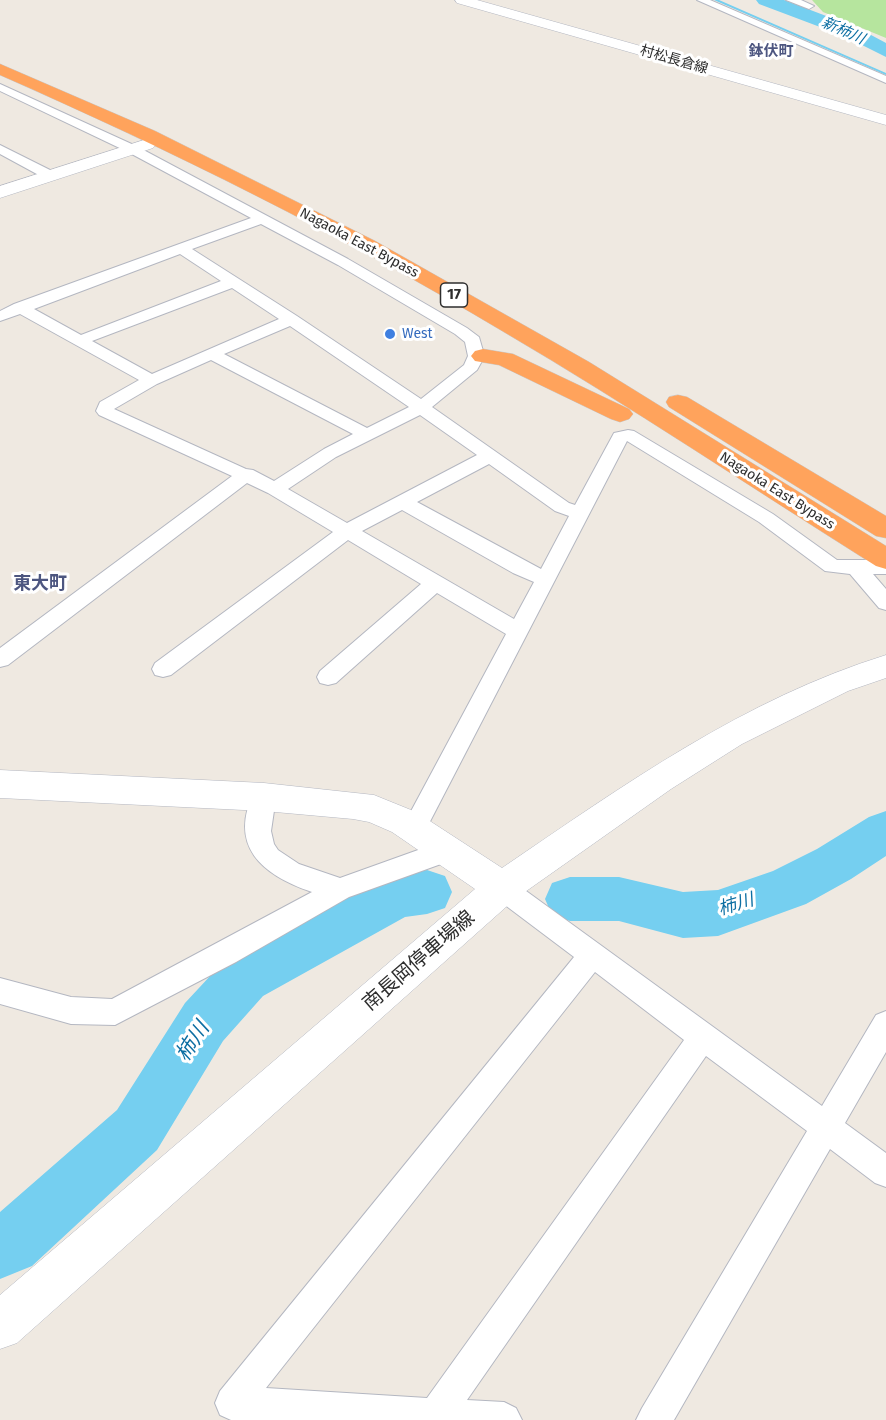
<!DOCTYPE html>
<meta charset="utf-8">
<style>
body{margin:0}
canvas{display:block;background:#efe9e1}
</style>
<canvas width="886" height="1420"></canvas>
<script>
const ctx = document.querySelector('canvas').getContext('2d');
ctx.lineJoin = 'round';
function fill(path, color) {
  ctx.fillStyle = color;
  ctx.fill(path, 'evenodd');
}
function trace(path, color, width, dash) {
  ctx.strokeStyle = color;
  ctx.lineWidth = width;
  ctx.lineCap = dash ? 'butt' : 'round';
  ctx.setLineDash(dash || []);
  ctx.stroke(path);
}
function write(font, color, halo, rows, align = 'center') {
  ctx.font = font + ' "Fira Sans","Noto Sans JP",sans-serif';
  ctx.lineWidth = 6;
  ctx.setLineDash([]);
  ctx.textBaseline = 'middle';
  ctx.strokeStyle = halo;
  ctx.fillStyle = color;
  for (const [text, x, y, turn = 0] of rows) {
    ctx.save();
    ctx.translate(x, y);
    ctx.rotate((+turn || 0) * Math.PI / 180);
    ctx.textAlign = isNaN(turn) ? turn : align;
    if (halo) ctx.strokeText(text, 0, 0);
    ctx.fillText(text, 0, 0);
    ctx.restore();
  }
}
const green = new Path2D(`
 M812,0H886V38L823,12Z`);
const stream = new Path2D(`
 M714,0H719L886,73V75Z`);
const river = new Path2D(`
 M756,0H784L858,28L886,43V57L844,36L759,4Z
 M886,811V856L851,879L806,904L718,936L683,938L619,921H570L552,915L545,899L552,883L570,877H619L683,892L718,890L773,871L817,849L869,817Z
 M427,870L445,876L452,892L445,908L427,914L405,917L263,996L223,1041L157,1150L32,1266L0,1279V1212L117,1110L185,1003L225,960L379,880L397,874Z`);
const street = new Path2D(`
 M697,0H710L886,76V83Z
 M786,0H801L814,6L809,9Z
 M0,84L136,146L348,259L467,328L479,337L483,351L491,356L489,359L482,361L477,370L432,407L569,503L575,505L614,433L628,430L634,431L773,514L837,560H886V574H873L886,589V610L879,608L850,574L825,571L759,522L627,441L423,835L414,838L405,835L402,828L506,634L437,593L336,683L328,685L320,683L317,677L320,671L421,584L348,540L171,675L163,677L155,675L152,669L155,663L333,532L268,493L247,483L8,665L0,667V648L232,476L99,415L96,411L100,402L139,380L20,314L0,321V311L14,304L251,218L128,152L0,91ZM261,224L338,265L455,334L465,342L468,356L464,365L421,399L297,316L192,249ZM180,254L221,281L81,335L34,309ZM232,288L279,319L152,374L92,341ZM290,326L409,407L367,428L224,354ZM211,360L353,434L324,449L274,481L253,470L246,469L114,409L157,384ZM420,415L477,455L347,523L288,489L336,457ZM489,464L555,511L569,516L541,569L417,502ZM402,510L513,573L534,582L514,619L362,531Z
 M0,145L56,173L58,176L51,180L46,179L0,154Z
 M264,787L273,790L276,797L271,831L274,844L278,850L299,864L340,878L446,840L455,843L459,851L455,859L349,897L236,962L115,1025L71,1024L0,1004V978L71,997L112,999L312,892C262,875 227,846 255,790Z
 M502,877L511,880L822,1106L876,1015L886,1011V1052L845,1123L886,1153V1187L875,1183L830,1149L674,1420H636L642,1408L807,1131L706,1056L467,1400L504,1402L516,1408L522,1420H231L220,1415L215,1403L220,1391L574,957L493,896L489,888L493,880ZM595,972L684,1040L427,1398L266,1388Z`);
const secondary = new Path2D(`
 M455,0H477L886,115V125L457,3Z
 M147,139L153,140L156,144L153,148L0,198V186Z
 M886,655V678L848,691L742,744L671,789L515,899L17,1343L0,1349V1295L475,889L392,832L369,822L353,819L264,811L0,798V770L264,783L374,795L416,812L502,868C624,785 744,699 886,655Z`);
const highway = new Path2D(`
 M0,64L155,131L375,241L589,362L886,546V569L876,566C752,488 630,406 504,332C342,235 173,151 0,75Z
 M483,349L513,354L629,409L633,414L629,419L620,422L611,419L499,365L475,361L471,356L475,351Z
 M678,395L687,397L886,516V538L876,536L669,407L666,402L669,397Z`);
const markers = [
 [390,334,6,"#3f7fe0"]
];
const farStreetnames = [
 ["村松長倉線",674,60,16],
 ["Nagaoka East Bypass",359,243,28],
 ["Nagaoka East Bypass",777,491,32]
];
const farShopnames = [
 ["West",402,334]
];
const farWaternames = [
 ["新柿川",843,31,24]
];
const farNeighbourhoodnames = [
 ["鉢伏町",771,52]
];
const shields = [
 [454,295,27]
];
const shieldNames = [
 ["17",454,295]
];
const neighbourhoodNames = [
 ["東大町",40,584]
];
const waterNames = [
 ["柿川",736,905,-17]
];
const nearStreetnames = [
 ["南長岡停車場線",419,961,-41]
];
const nearWaternames = [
 ["柿川",193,1042,-57]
];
fill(green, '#b6e59e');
fill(stream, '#75cff0');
fill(river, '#75cff0');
trace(street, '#b4b7c1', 2);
trace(secondary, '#b4b7c1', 1);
trace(highway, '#c9c9c9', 1);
fill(street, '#fff');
fill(secondary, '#fff');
fill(highway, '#ffa35c');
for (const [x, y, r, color] of markers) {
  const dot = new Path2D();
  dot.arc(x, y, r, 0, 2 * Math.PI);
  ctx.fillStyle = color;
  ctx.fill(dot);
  trace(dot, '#fff', 2);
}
write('14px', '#2e2e2e', '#fff', farStreetnames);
write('14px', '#366cbe', '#fff', farShopnames, 'left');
write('italic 15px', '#0d6fa3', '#fff', farWaternames);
write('bold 15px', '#4d5680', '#fff', farNeighbourhoodnames);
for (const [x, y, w] of shields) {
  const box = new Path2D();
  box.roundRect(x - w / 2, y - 12, w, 24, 4.5);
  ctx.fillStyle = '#fff';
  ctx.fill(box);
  trace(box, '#2e2e2e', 1.5);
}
write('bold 15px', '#2e2e2e', null, shieldNames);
write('bold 18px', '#4d5680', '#fff', neighbourhoodNames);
write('italic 18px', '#0d6fa3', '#fff', waterNames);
write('20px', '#2e2e2e', '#fff', nearStreetnames);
write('italic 21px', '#0d6fa3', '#fff', nearWaternames);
</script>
